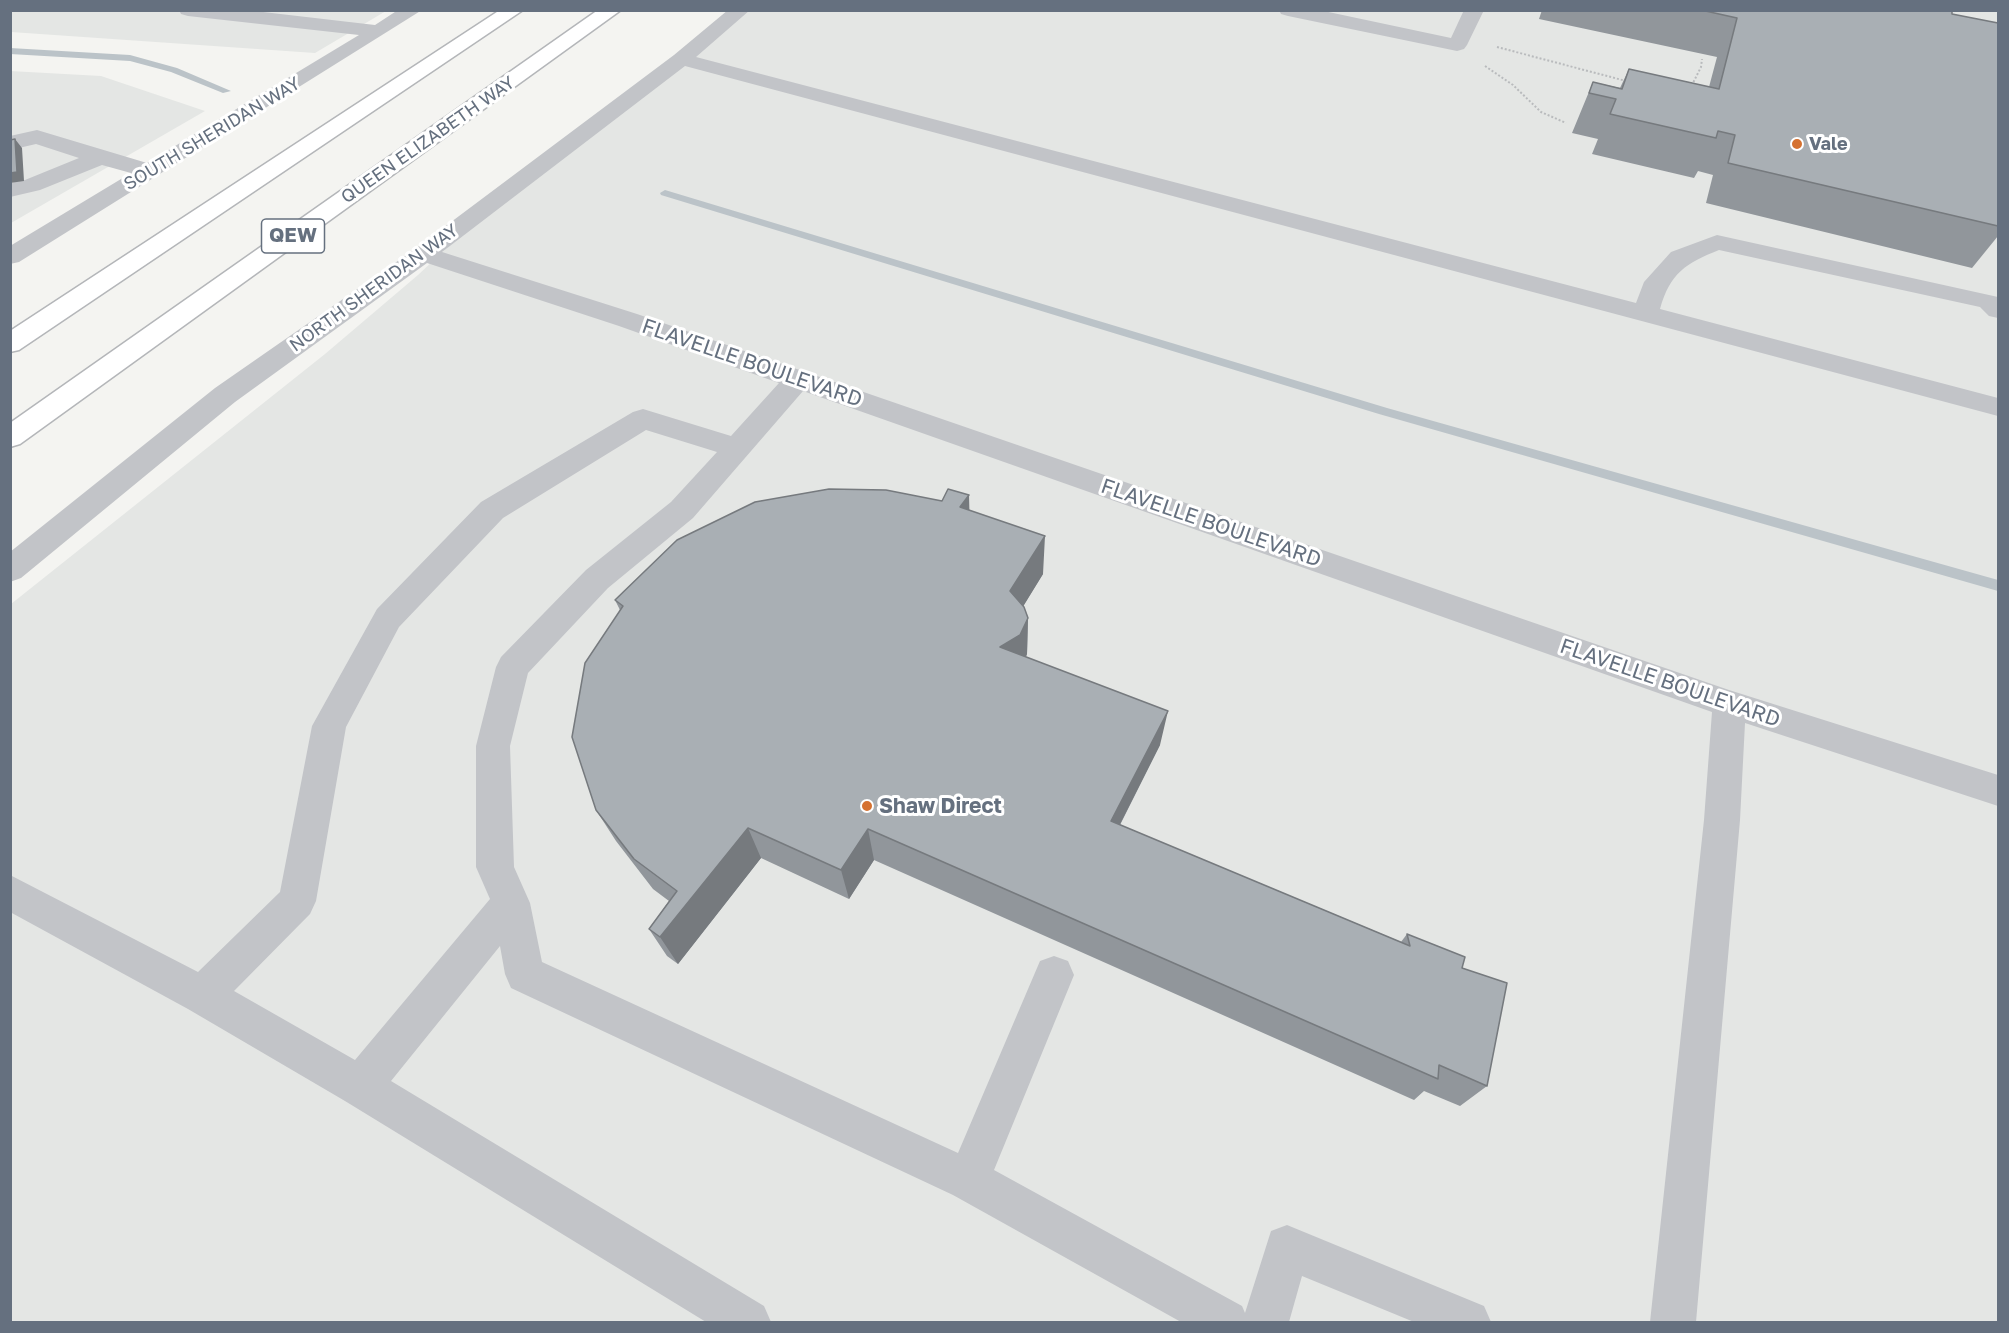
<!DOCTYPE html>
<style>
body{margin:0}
#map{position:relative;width:2009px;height:1333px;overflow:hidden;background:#f4f4f1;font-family:"Golos Text",sans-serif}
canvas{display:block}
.frame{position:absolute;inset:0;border:12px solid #65707f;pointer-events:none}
</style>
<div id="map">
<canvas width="2009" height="1333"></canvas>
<div class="frame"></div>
</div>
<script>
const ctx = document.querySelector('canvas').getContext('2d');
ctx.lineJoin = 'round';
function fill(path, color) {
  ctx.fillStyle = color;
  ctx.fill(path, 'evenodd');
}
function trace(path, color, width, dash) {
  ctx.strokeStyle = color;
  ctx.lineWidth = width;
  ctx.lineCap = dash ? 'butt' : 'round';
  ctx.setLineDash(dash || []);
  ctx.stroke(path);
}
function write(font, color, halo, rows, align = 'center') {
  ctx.font = font + ' "Golos Text",sans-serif';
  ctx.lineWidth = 6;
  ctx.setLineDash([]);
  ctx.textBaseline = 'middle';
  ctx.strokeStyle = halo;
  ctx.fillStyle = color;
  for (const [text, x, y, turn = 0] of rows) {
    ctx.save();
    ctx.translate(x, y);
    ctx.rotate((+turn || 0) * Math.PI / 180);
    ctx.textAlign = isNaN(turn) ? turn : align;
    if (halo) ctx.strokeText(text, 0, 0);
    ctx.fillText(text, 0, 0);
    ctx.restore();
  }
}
const built = new Path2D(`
 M10,11H386L315,53L11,32Z
 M744,11H1998V1322H11V604L325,354L418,275L473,223Z
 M10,71L101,76L205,111L11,223Z`);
const stream = new Path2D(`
 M10,48L130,55L177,68L231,91L223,93L171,72L130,61L10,54Z
 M665,190L1387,408L1998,580V591L1379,414L661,195L660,193Z`);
const path = new Path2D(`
 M1497,47L1626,81
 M1485,66L1513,85L1541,112L1566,123
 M1690,83H1693L1701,67L1702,59`);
const minor = new Path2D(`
 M179,10H246L375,25L398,10H422L19,262L10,264V246L131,173L102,165L40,190L10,197V183L25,180L79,158L36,144L10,150V136L37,130L147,163L359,35L188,16L181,14Z
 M728,10H750L696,57L1636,303L1644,282L1671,252L1717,235L1998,297V318L1989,316L1980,307L1719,250C1686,263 1670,273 1660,309L1998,398V416L685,66L442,252L637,314L1729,690L1998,775V806L1745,723L1740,820L1696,1322H1650L1704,820L1712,712L803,391L693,518L608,588L528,673L510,746L514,867L530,903L542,962L958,1153L1040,961L1054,956L1068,961L1074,975L994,1170L1242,1306L1245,1313L1271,1231L1287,1225L1484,1306L1491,1322H1414L1302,1276L1289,1322H1181L953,1195L511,988L505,974L500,946L391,1081L764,1306L771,1322H706L345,1101L188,1009L10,912V875L198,972L280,892L312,726L377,609L481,502L633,412L643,409L731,436L779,383L619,326L427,263L235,402L21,578L10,582V552L215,388L415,249L674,55ZM646,430L717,452L671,502L586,570L501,657L496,667L476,746V867L490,899L355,1060L234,991L310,914L316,901L346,727L399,627L503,518Z
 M1279,10H1319L1451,38L1464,10H1484L1467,45L1464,49L1457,51L1288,16L1281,14Z`);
const highway = new Path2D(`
 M500,10H523L19,350L10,352V331Z
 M598,10H621L20,444L10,447V423Z`);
const wall = new Path2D(`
 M1542,10H1952V14L1998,23V236L1972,268L1706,203L1713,175L1698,171L1694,178L1592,154L1598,139L1572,133L1593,82L1620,88L1629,69L1709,87L1717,57L1539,19Z
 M969,510L1043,574L1023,606L1028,618L1027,654L1026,657L1160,745L1120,825L1401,942L1407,934L1462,968L1487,1086L1460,1106L1424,1091L1414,1100L874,860L849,899L761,858L678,964L667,956L649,929L669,901L653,889L616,841L596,810L620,610L615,600Z`);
const shadedWall = new Path2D(`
 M15,139L22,148L24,181L10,183V173Z
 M969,495L970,534L960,507Z
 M1045,536L1043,574L1010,628V591Z
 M1028,618L1027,654L1019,671L1000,647Z
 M1168,711L1160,745L1106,852L1111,821Z
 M748,828L761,858L678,964L660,937Z
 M868,829L874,860L849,899L841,870Z`);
const building = new Path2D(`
 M1701,10H1952V14L1998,23V226L1728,163L1735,135L1718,131L1716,138L1610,114L1616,99L1589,93L1593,82L1622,89L1629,69L1719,89L1737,18Z
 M15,139L17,172L10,173V140Z
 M829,489L886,490L942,501L948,489L969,495L960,507L1045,536L1010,591L1024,607L1028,618L1020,635L1000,647L1168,711L1111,821L1410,946L1407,934L1465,957L1462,968L1507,983L1487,1086L1439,1065L1438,1079L868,829L841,870L748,828L660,937L649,929L677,891L634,859L596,810L572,737L585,663L623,606L615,600L677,540L755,502Z`);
const markers = [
 [1797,144,6,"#d57130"],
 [867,806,6,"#d57130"]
];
const farStreetnames = [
 ["SOUTH SHERIDAN WAY",212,134,-31],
 ["QUEEN ELIZABETH WAY",428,140,-35],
 ["NORTH SHERIDAN WAY",374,288,-36]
];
const farPoinames = [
 ["Vale",1809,144]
];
const shields = [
 [293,236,63]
];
const shieldNames = [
 ["QEW",293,236]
];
const streetNames = [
 ["FLAVELLE BOULEVARD",752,363,19],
 ["FLAVELLE BOULEVARD",1211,523,19],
 ["FLAVELLE BOULEVARD",1670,683,19]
];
const poiNames = [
 ["Shaw Direct",879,806]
];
fill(built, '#e4e6e4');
fill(stream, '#bbc3c8');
trace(highway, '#b4b6b9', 3);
trace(path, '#b9bbbd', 2, [2, 2]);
fill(minor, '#c2c4c8');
fill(highway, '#fff');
fill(wall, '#91969b');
fill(shadedWall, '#767a7e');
fill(building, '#a9afb4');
trace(building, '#767a7e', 1.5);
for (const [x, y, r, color] of markers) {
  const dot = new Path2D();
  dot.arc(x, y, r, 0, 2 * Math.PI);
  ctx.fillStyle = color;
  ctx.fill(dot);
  trace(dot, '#fff', 2);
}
write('18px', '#65707f', '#fff', farStreetnames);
write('bold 18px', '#65707f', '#fff', farPoinames, 'left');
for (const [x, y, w] of shields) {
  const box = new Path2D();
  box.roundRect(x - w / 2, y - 17, w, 34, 4.5);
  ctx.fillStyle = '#fff';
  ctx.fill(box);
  trace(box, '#65707f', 1.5);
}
write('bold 20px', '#65707f', null, shieldNames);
write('21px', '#65707f', '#fff', streetNames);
write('bold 21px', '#65707f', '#fff', poiNames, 'left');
</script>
